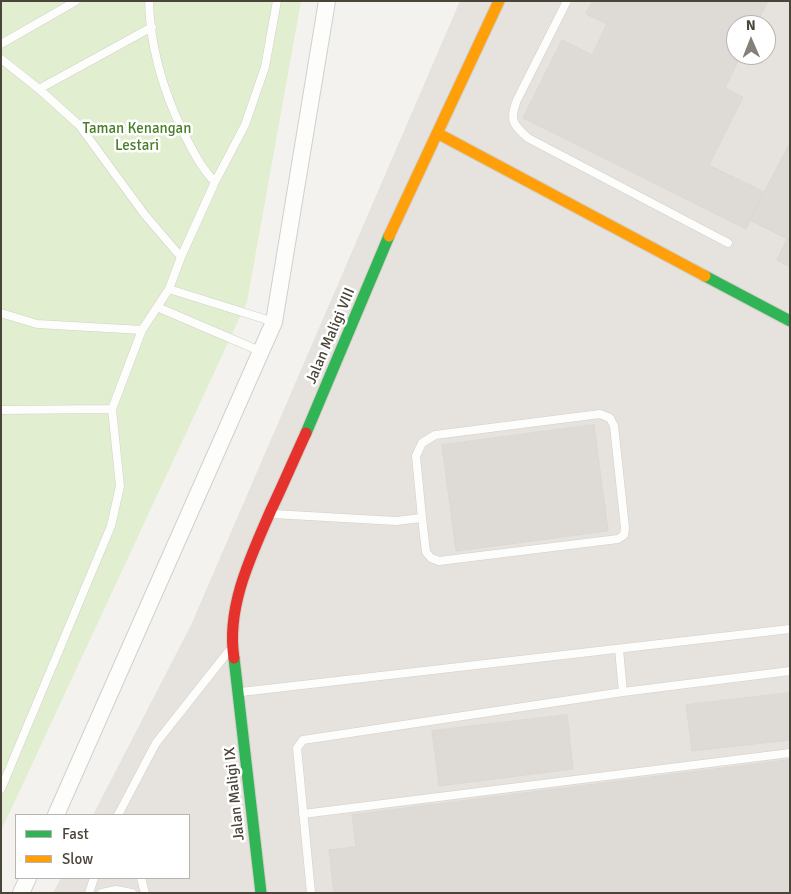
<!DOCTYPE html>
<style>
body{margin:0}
#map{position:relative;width:791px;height:894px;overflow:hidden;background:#f4f2ee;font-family:Signika,sans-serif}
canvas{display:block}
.frame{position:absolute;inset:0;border:2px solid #4b4439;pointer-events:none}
.legend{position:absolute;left:15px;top:814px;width:175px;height:65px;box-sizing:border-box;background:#fff;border:1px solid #b7b4b0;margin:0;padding:6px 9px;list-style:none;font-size:15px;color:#4b4439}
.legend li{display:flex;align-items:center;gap:10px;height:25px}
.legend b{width:25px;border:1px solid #b7b4b0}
.north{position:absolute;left:726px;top:15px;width:50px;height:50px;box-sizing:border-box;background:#fff;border:1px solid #b7b4b0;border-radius:50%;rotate:359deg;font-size:14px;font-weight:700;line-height:20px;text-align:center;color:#4b4439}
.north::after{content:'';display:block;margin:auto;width:18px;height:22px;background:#868178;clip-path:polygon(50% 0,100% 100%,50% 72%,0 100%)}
</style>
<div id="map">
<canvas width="791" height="894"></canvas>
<div class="frame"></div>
<ul class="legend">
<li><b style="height:6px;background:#30b455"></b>Fast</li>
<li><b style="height:6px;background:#ff9f0a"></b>Slow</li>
</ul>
<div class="north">N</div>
</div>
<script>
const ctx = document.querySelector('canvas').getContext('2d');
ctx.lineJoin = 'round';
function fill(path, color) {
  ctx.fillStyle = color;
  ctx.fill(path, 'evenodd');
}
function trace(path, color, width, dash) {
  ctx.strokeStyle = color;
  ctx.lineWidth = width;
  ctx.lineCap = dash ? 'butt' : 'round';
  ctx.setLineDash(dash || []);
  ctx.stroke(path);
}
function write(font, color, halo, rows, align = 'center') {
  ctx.font = font + ' Signika,sans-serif';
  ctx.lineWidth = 5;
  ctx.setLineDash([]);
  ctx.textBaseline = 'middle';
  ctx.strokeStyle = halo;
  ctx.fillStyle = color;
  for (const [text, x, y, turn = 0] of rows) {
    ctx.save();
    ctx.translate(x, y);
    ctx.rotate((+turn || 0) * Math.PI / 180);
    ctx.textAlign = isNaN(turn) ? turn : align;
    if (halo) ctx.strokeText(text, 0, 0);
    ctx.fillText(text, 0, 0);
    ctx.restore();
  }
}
const industrial = new Path2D(`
 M460,1H790V893H53L61,878H189V815H93L191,625ZM736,25H766V55H736Z`);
const green = new Path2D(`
 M1,1H301L247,302L1,831Z`);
const building = new Path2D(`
 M593,1H768L756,25H736V55H741L725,88L743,97L709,165L764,192L746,229L523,118L562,40L592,55L607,24L586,14Z
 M790,143V267L777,260L787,239L750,220Z
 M594,425L608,531L456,551L442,445Z
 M790,693V740L692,751L686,705Z
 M567,715L573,769L439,786L432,731Z
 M790,760V893H334L329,850L356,847L352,815Z`);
const lane = new Path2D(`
 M149,1C150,48 164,93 184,134C193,151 201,168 215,182
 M567,1L517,100C509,120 513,125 528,138L728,243
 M1,44L76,1
 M1,59L39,89L79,125L145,215L181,257
 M39,89L152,27
 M169,289L274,322
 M157,307L260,351
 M1,313L37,324L142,330
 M1,410L112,409
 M273,514L396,521L422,518L426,552L431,558L439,561L618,539L624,535L625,528L614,426L610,418L600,414L435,435L422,443L416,456L422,518
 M619,649L623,692
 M241,692L790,629
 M1,789L111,526L120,486L112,409L142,330L169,289L181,257L215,182L245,125L265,67L277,1
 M303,814L790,753
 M118,815L156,743L228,652
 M141,878L145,893
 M89,893L94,878
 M102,893L116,890L132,893
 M311,893L297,748L303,740L623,692L790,671`);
const street = new Path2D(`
 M56,815L274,322L327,1
 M21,893L28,878`);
const fast = new Path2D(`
 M705,276L790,321
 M306,433L389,236
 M234,658L261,893`);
const slow = new Path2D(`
 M437,133L705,276
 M389,236L499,1`);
const jam = new Path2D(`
 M234,658C226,607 251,556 271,510C283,485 294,459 306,433`);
const parkNames = [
 ["Taman Kenangan",137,129],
 ["Lestari",137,146]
];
const streetNames = [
 ["Jalan Maligi VIII",331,336,-67],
 ["Jalan Maligi IX",235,794,-96]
];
fill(industrial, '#e6e2de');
fill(green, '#e1eecf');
fill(building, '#dedbd6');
trace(building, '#dcd9d4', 1);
trace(lane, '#d2d0cb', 9);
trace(street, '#d2d0cb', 18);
trace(fast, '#d3cfc5', 13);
trace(slow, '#d3cfc5', 13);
trace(jam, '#d3cfc5', 13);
trace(lane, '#fdfdfc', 8);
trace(street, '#fdfdfc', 16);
trace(fast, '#30b455', 11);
trace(slow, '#ff9f0a', 11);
trace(jam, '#e5322d', 11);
write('15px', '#4a7f2a', '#fff', parkNames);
write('15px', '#4b4439', '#fff', streetNames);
</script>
